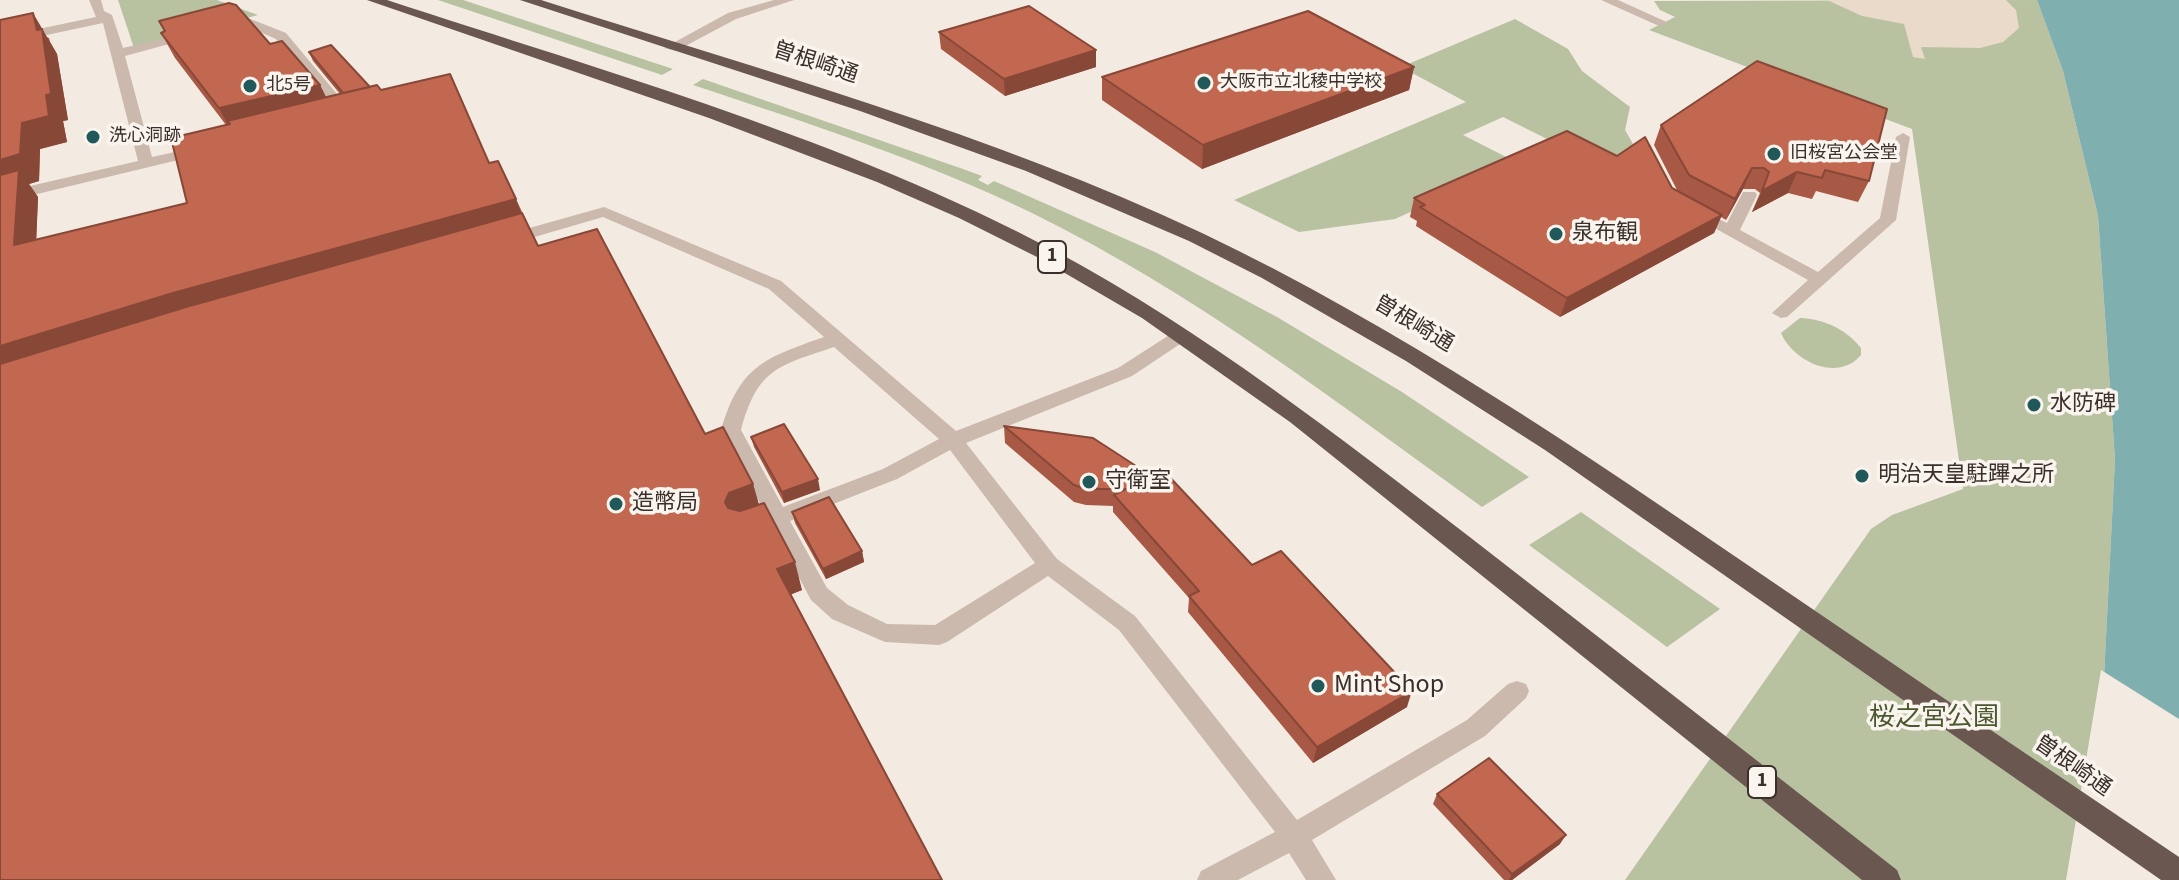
<!DOCTYPE html>
<meta charset="utf-8">
<style>
body{margin:0}
canvas{display:block;background:#f3eae1}
</style>
<canvas width="2179" height="880"></canvas>
<script>
const ctx = document.querySelector('canvas').getContext('2d');
ctx.lineJoin = 'round';
function fill(path, color) {
  ctx.fillStyle = color;
  ctx.fill(path, 'evenodd');
}
function trace(path, color, width, dash) {
  ctx.strokeStyle = color;
  ctx.lineWidth = width;
  ctx.lineCap = dash ? 'butt' : 'round';
  ctx.setLineDash(dash || []);
  ctx.stroke(path);
}
function write(font, color, halo, rows, align = 'center') {
  ctx.font = font + ' "Source Sans 3","Noto Sans JP",sans-serif';
  ctx.lineWidth = 7;
  ctx.setLineDash([]);
  ctx.textBaseline = 'middle';
  ctx.strokeStyle = halo;
  ctx.fillStyle = color;
  for (const [text, x, y, turn = 0] of rows) {
    ctx.save();
    ctx.translate(x, y);
    ctx.rotate((+turn || 0) * Math.PI / 180);
    ctx.textAlign = isNaN(turn) ? turn : align;
    if (halo) ctx.strokeText(text, 0, 0);
    ctx.fillText(text, 0, 0);
    ctx.restore();
  }
}
const green = new Path2D(`
 M118,0H217L258,15L134,48Z
 M438,0H463L673,69L662,75Z
 M2037,0L2063,71L2098,216L2115,459L2104,677L2070,880H1625L1871,529L1892,515L1963,489L1912,129L1649,30L1675,17L1660,10L1654,1Z
 M1515,19L1568,49L1582,71L1630,107L1625,130L1640,156L1605,168L1503,117L1463,135L1518,163L1395,219L1299,232L1234,200L1466,102L1401,67Z
 M703,79L963,169L982,176L978,180L988,185L994,181L1155,252L1277,317L1402,392L1529,477L1482,507C1337,402 1193,292 1032,213C923,160 807,123 693,85Z
 M1800,318C1824,319 1846,329 1861,348V355C1837,383 1793,361 1781,333Z
 M1581,512L1720,609L1667,647L1529,545Z`);
const plaza = new Path2D(`
 M1827,0H2006L2016,10L2019,28L2003,42L1980,48L1921,47L1925,59L1913,57L1904,24L1862,16Z`);
const water = new Path2D(`
 M2037,0H2179V880L2104,677L2115,459L2098,216L2063,71Z`);
const pier = new Path2D(`
 M2101,670L2179,719V880H2066Z`);
const service = new Path2D(`
 M89,0H101L104,11L112,15L123,48L195,31V37L125,56L152,157L202,146L209,150L207,153L0,203V193L138,161L103,23L0,45V37L96,17Z
 M243,16L286,33L352,112V118H342L276,39L242,24L225,29L219,25Z
 M1903,133L1910,137L1896,220L1787,317L1781,318L1772,313L1808,280L1686,212L1694,207L1727,223L1743,192H1755L1757,195L1740,230L1818,272L1880,218L1896,137Z
 M604,207L781,281L956,431L1118,368L1174,332H1186L1189,336L1186,340L1132,376L966,443L1057,559L1135,616L1297,820L1467,720L1508,684L1517,681L1526,684L1529,691L1526,698L1485,736L1312,840L1336,880H1306L1289,853L1238,880H1197L1201,871L1275,832L1119,630L1048,576L947,642L939,645L885,642L832,619L811,600L772,527H759L756,521L765,513L721,430C740,366 764,358 824,337L769,289L603,217L507,245L499,240L501,236ZM834,347L939,439L883,469L783,507L741,430C758,368 778,366 834,347ZM950,450L1035,563L935,625L887,624L848,605L827,588L790,521L897,479Z`);
const minor = new Path2D(`
 M774,0H794L736,19L676,51L664,48L728,13Z
 M1601,0H1618L1669,23L1659,26Z`);
const trunk = new Path2D(`
 M367,0H387C613,74 847,140 1057,252C1205,332 1338,436 1471,538C1613,648 1755,759 1897,870L1901,880H1862L1290,422L1142,318L1039,258L959,218L877,182L709,118Z
 M520,0H541C763,71 991,133 1202,233C1399,327 1581,451 1761,574C1900,669 2040,763 2179,857V880H2161L1545,450L1406,361L1262,278L1189,241L1026,171L860,111Z`);
const wall = new Path2D(`
 M0,20L49,38L50,42L57,54L68,120L63,121L67,142L40,149L39,181L29,184L38,197L36,240L187,203L226,125L175,58L161,33L164,31L159,21L270,44L320,85L326,97L340,94L313,61L309,52L370,87L381,90L489,163L516,199L538,246L705,434L753,484L759,505L802,590L0,880Z
 M939,32L1096,50V67L1005,96L941,49Z
 M1414,67L1409,90L1202,169L1102,100V77Z
 M1661,125L1869,181L1858,202L1816,191L1812,199L1788,193L1752,212L1760,193L1755,189H1743L1726,220L1721,217L1714,233L1560,317L1416,226L1417,221L1410,217L1414,198L1678,192L1654,145Z
 M1004,426L1093,438L1252,565L1407,707L1313,763L1188,612L1189,598L1113,512V506L1086,505L1074,502L1005,443Z
 M751,437L820,490L784,503L754,447Z
 M792,512L862,551L864,562L826,579L795,523Z
 M1437,794L1560,844L1512,880H1504L1433,804Z`);
const shadedWall = new Path2D(`
 M33,13L57,54L68,120L63,121L67,142L40,149L39,181L29,184L38,197L35,273L14,245L0,192V160L22,123L37,30Z
 M1096,50V67L1005,96L1004,79Z
 M1414,67L1409,90L1202,169L1203,145Z
 M320,85L333,111L233,135L219,108Z
 M1752,168L1743,189L1726,220L1735,199Z
 M1797,172L1788,193L1752,212L1762,191Z
 M516,199L526,226L0,382V346L173,293Z
 M1722,215L1714,233L1560,317L1567,298Z
 M818,479L820,490L784,503L782,492Z
 M753,484L761,512L737,522L725,502L729,493Z
 M862,551L864,562L826,579L823,569Z
 M795,562L802,590L785,597L777,569Z
 M1412,691L1407,707L1313,763L1317,747Z
 M1566,835L1560,844L1512,880H1509L1512,874Z`);
const building = new Path2D(`
 M229,3L236,5L270,44L282,41L320,85L219,108L161,33L165,31L159,21Z
 M1029,6L1096,50L1004,79L939,32Z
 M1308,11L1414,67L1203,145L1102,77Z
 M33,13L37,30L42,29L51,94L46,95L49,116L22,123L20,154L0,160V20Z
 M331,45L370,87L343,93L309,52Z
 M1757,61L1887,109L1869,181L1825,170L1822,178L1797,172L1762,191L1769,172L1764,168H1752L1735,199L1689,175L1661,125Z
 M450,74L489,163L498,161L516,199L173,293L0,346V175L19,170L14,245L187,203L171,138L230,124L227,121L377,85L381,90Z
 M1567,131L1617,156L1645,137L1672,188L1722,215L1567,298L1420,207L1425,205L1414,198Z
 M522,213L538,246L597,229L705,434L723,427L753,484L729,493L725,502L728,508L740,511L764,503L795,562L777,569L942,880H0V364L186,307Z
 M784,424L818,479L782,492L751,437Z
 M1004,426L1093,438L1153,477L1164,471L1252,565L1281,551L1412,691L1317,747L1189,596L1199,591L1114,495L1126,489H1086L1074,485Z
 M829,497L862,551L823,569L792,512Z
 M1489,758L1566,835L1512,874L1437,794Z`);
const markers = [
 [1204,83,8,"#21595a"],
 [250,86,8,"#21595a"],
 [93,137,8,"#21595a"],
 [1774,154,8,"#21595a"],
 [1556,234,8,"#21595a"],
 [2034,405,8,"#21595a"],
 [1862,476,8,"#21595a"],
 [1089,482,8,"#21595a"],
 [616,504,8,"#21595a"],
 [1318,686,8,"#21595a"]
];
const farPoinames = [
 ["大阪市立北稜中学校",1220,83],
 ["北5号",266,86],
 ["洗心洞跡",109,137],
 ["旧桜宮公会堂",1790,154]
];
const shields = [
 [1052,257,28],
 [1762,782,28]
];
const shieldNames = [
 ["1",1052,257],
 ["1",1762,782]
];
const streetNames = [
 ["曽根崎通",815,64,18],
 ["曽根崎通",1413,325,31],
 ["曽根崎通",2072,767,35]
];
const poiNames = [
 ["泉布観",1572,234],
 ["水防碑",2050,405],
 ["明治天皇駐蹕之所",1878,476],
 ["守衛室",1105,482],
 ["造幣局",632,504]
];
const nearPoinames = [
 ["Mint Shop",1334,686]
];
const nearParknames = [
 ["桜之宮公園",1934,719]
];
fill(green, '#b8c2a1');
fill(plaza, '#eadac9');
fill(water, '#80afaf');
fill(pier, '#f3eae1');
fill(service, '#cbb9ad');
fill(minor, '#cbb9ad');
fill(trunk, '#6a5850');
fill(wall, '#a75945');
fill(shadedWall, '#884838');
fill(building, '#c26750');
trace(building, '#884838', 2);
for (const [x, y, r, color] of markers) {
  const dot = new Path2D();
  dot.arc(x, y, r, 0, 2 * Math.PI);
  ctx.fillStyle = color;
  ctx.fill(dot);
  trace(dot, '#faf4ee', 3);
}
write('18px', '#3a2f2b', '#faf4ee', farPoinames, 'left');
for (const [x, y, w] of shields) {
  const box = new Path2D();
  box.roundRect(x - w / 2, y - 16, w, 32, 6);
  ctx.fillStyle = '#faf4ee';
  ctx.fill(box);
  trace(box, '#3a2f2b', 2);
}
write('bold 20px', '#3a2f2b', null, shieldNames);
write('22px', '#3a2f2b', '#faf4ee', streetNames);
write('22px', '#3a2f2b', '#faf4ee', poiNames, 'left');
write('26px', '#3a2f2b', '#faf4ee', nearPoinames, 'left');
write('26px', '#4a572f', '#faf4ee', nearParknames);
</script>
